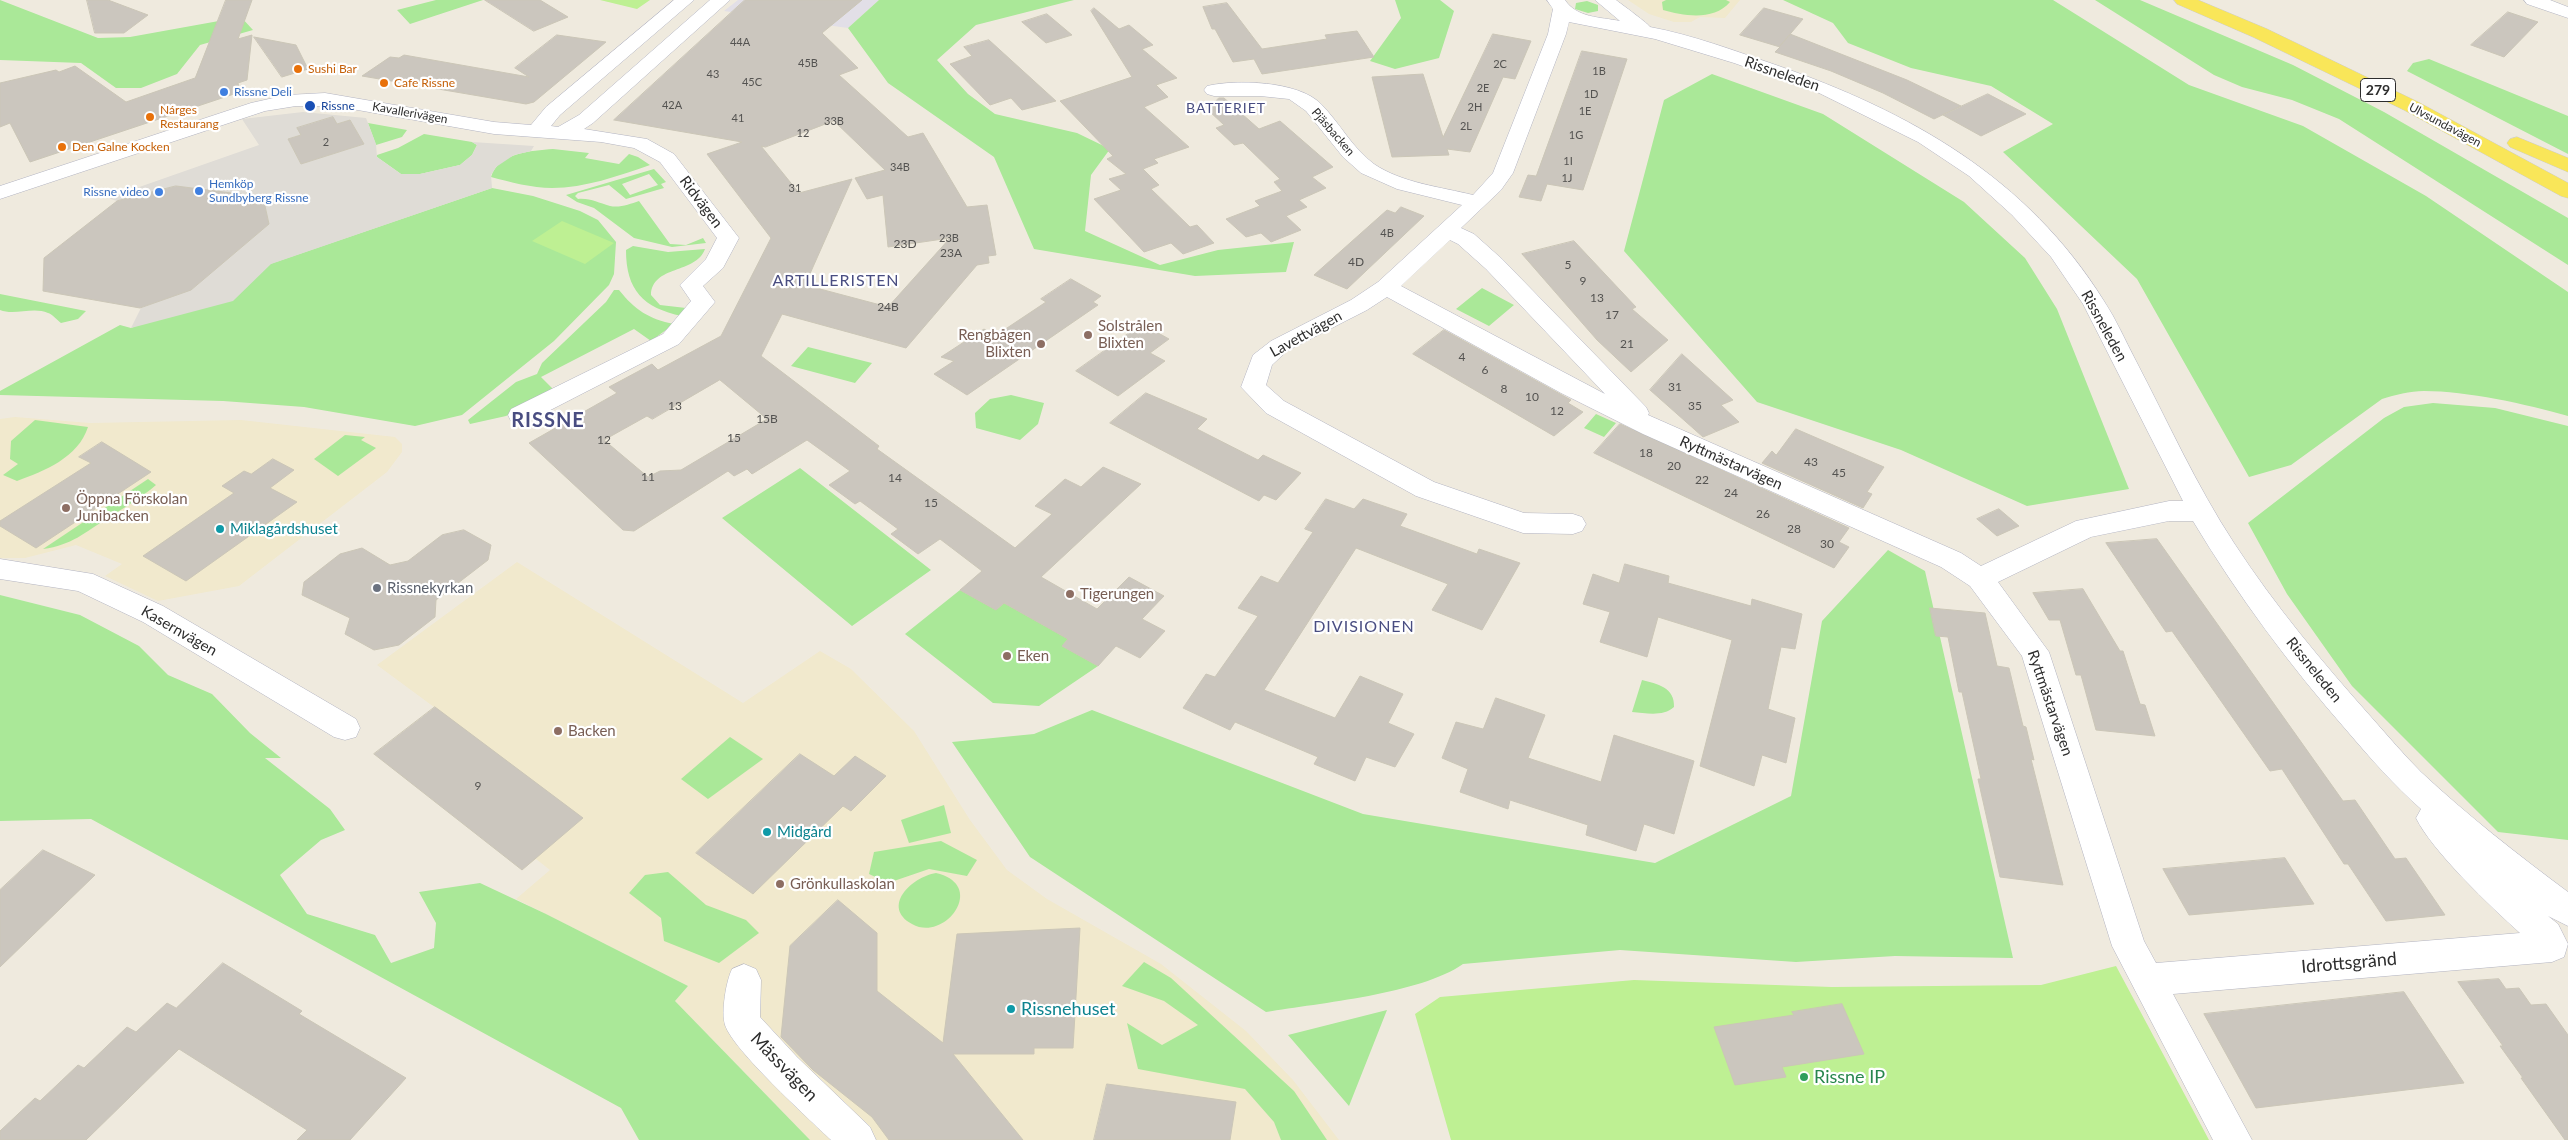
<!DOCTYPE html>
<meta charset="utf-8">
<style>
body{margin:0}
canvas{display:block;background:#efeade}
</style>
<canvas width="2568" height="1140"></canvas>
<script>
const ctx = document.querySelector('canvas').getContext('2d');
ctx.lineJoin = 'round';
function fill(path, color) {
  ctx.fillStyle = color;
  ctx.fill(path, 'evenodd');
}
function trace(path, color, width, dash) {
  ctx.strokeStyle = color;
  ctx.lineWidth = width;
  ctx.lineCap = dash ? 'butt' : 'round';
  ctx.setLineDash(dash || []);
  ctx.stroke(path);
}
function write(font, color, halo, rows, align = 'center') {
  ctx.font = font + ' Lato,sans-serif';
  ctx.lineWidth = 4.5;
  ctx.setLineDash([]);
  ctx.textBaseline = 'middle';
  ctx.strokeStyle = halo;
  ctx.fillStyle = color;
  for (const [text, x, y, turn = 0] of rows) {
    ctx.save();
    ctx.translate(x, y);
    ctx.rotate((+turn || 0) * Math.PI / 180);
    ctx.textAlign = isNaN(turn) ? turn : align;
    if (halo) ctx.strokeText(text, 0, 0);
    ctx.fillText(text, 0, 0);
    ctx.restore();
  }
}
const industrial = new Path2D(`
 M738,0H879L848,28L724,11Z`);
const education = new Path2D(`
 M1628,0H1740L1725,18L1700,17L1691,22H1674L1649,14Z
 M15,417L90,423L241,420L395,437L402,444V452L387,472L239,586L158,601L105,576L122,564L76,545L25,558H0V419Z
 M517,562L743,703L820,651L851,669L914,731L970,820L1007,870L1047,899L1161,964L1246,1031L1293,1080L1339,1140H810L675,1001L688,986L516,899L550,870L536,859L522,870L374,754L434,707L377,665Z`);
const green = new Path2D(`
 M0,0L98,38L130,37L241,17L253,30L200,45L177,74L141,88H116L81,63L0,60Z
 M436,0H483L410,24L397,10Z
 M879,0H1074L976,25L937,60L968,94L995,114L1077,133L1110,149L1091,175L1085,231L1160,265L1218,250L1294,242L1286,272L1195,276L1034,249L994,157L888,83L848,28Z
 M1395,0H1440L1454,11L1439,58L1395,69L1370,61L1401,18Z
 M1666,0H1726L1730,2C1714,21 1684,16 1663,10L1662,2Z
 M1783,0H2053L2189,85L2303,126L2426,196L2568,292V416C2526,404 2467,391 2424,391C2410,391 2395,395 2382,399L2291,465L2249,477L2137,279L2003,152L2053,124L1991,86L1911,68L1848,43L1833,23Z
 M2095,0H2140L2293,65L2384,112L2568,218V265L2339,119L2292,100L2242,87L2214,75Z
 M1587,1L1598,5V11L1588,13L1575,9L1576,3Z
 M2429,59L2568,116V154L2407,71L2413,63Z
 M1712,74L1823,114L1964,202L2025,258L2057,309L2129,489L2027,506L1901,450L1757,402L1624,251L1664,100Z
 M368,123L407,130L402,137L376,145Z
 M424,134L472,142L477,145L472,155L460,165L420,174H401L377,157V155L398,148Z
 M553,149L589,153L585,158L619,164L629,154L638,157L650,165C618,176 585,188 552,188C532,188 510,182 491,177C499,152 531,151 553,149Z
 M654,169L666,182L661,184L664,188L626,199L609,185L578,193L575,196L578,199C591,198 598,203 610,206C620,208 630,204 639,201L670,244L686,245L703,238L706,243L672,247L634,238L594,208L577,202L566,195ZM649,174L658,185L630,195L622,184Z
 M492,188L533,196L580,211L598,220L616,242L614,274L609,285L554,341L462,415L415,426L304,407L223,401L0,395V391L120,325L131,328L259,274L270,264Z
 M633,246L668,252L705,249C696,274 652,265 651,295L660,305L686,308L682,316C643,308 626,290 626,250Z
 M1482,288L1514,305L1489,326L1456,309Z
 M614,290H619C635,310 649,319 674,324L651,341L634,329L541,377L552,388L554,392L506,416L470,424L468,420L516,382L537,374L542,363L606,302Z
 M0,294L86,311L78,319L61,323C57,320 52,314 48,313C33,306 15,316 0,310Z
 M808,347L872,363L855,383L791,366Z
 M1011,395L1044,403L1038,424L1020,440L976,428L975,413L990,399Z
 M2433,403L2495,408L2568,426V840L2498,832L2352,686L2287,594L2248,523L2384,418L2404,407Z
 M1596,414L1616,423L1604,437L1584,428Z
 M35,420L88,427C78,458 44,471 17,481L3,475L18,464L10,459L11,441Z
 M345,435L365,437L361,440L376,448L338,476L314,459Z
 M800,468L931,570L852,626L722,518Z
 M148,479L156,485C141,498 125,507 108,518C84,533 72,545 43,549Z
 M1888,550L1925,571L2013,958L1895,956L1796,962L1620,950L1463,964C1420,994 1320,1003 1266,1012L1030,857L952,742L1034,734L1092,710L1363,814L1655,863L1791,796L1822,621Z
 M960,590L996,610L1004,603L1068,639L1062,646L1098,666L1039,706L993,703L905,634Z
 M0,595L80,615L139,646L168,675L212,694L250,733L281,758H265L330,809L345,830L321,840L280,875L307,914L375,935L391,963L434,948L436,923L419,892L480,883L546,914L688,986L675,1001L810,1140H639L621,1108L91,819L0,821Z
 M1642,680C1657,684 1675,687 1674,707C1663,717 1646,713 1632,712Z
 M730,737L763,759L708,799L681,779Z
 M944,805L951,833L909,843L901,820Z
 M941,841L977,860L967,876L929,869L888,883L869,874L874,852Z
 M668,872L706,905L746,920L759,933L719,963L664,941L661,918L629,893L645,875Z
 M936,873C988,885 945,943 912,924C881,907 911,877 936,873Z
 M1144,962L1171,978L1294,1091L1327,1140H1281L1274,1122L1245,1089L1138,1069L1127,1023L1162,1045L1198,1025L1164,1001L1122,986Z
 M1387,1010L1349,1106L1288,1035Z`);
const pitch = new Path2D(`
 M600,0H650L637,9Z
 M562,221L614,243L585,264L532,241Z
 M2116,966L2209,1140H1451L1415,1014L1440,997L1634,980L1832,987L2041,985Z`);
const plaza = new Path2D(`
 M303,112L366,118L376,144L377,157L401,174H420L460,165L472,155L477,145L472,142L534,146L531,151L514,155L496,167L491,175L492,188L271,264L233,301L131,328L141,308L191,289L269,224L263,197L176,186L117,201L108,198L259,145L242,119ZM350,120L364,144L301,164L288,139Z`);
const building = new Path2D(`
 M87,0H108L148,15L124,33H95Z
 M226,0H252L238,39L252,35L247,80L238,83L240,92L30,162L10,123L0,127V83L56,70L59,72L75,66L126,102L195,78Z
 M485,0H540L568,17L534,31Z
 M745,0H862L822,33L858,68L839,75L908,137L923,133L967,207L987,205L996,255L988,256L989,263L977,265L906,348L782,314L761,356L879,446L877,449L1015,548L1052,514L1035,506L1065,479L1081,487L1103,467L1141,484L1041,577L1097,609L1129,577L1164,596L1142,619L1165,631L1140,658L1116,646L1098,666L1062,646L1068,639L1004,603L996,610L960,590L982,571L940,539L918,554L891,534L898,529L860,501L855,504L829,485L850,471L807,440L752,474L747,469L734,476L728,471L634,531L623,530L529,443L617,393L609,387L652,364L658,370L721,336L771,238L707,154L742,142L614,120ZM834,121L885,170L855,178L867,199L883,195L888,247L950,238L888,307L805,285L852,179L799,193L761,146L765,147ZM720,380L767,419L681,470L660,471L648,477L604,440L647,416L652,419Z
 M1227,3L1262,49L1327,39L1325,35L1357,31L1374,57L1262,74L1254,59L1233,62L1215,29H1212L1203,7Z
 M1094,8L1119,29L1129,25L1153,45L1142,49L1177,78L1156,85L1168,97L1144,107L1189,147L1154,159L1158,163L1143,169L1159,185L1151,189L1190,227L1197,225L1214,243L1183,254L1171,243L1144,252L1094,199L1121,190L1109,179L1126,174L1107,159L1113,156L1060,101L1132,77L1091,11Z
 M1764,8L1803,19L1780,46L1790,34L1907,80L1961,106L1934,119L1883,93L1831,71L1775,52L1780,47L1740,35Z
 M2508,12L2538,22L2504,57L2471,45Z
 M1047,14L1072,35L1046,43L1022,22Z
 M1493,34L1531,41L1515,79L1503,77L1470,152L1447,149L1449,155L1392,157L1372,77L1423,74L1443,137Z
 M557,35L606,42L534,102L526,104L362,76L390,57L399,58L404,55L529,77L515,68Z
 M254,37L296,45L308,69L282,77Z
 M989,40L1056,101L1022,110L1011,98L990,105L950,64L972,56L964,47Z
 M1582,51L1627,59L1583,190L1547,184L1541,201L1519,197L1528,175L1536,176Z
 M1988,94L2026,114L1981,136L1943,115Z
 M1219,98H1224L1259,129L1280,121L1333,167L1312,177L1326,188L1299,200L1307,207L1286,216L1301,230L1271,242L1261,233L1246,237L1226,219L1260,206L1255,201L1282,191L1274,182L1280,179L1243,143L1234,145L1216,128L1224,125L1208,110Z
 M333,117L337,124L350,120L364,144L301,164L288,139L301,135L297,128Z
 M176,186L263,197L269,224L191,290L140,308L43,291L44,258L117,201Z
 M1401,207L1424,216L1347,289L1314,275L1387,210L1395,213Z
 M1574,241L1636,307L1632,309L1668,340L1631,372L1597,340L1522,254Z
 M1071,279L1101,296L1093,302L1098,305L967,395L934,374L954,361L941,357L984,329L995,336L1046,302L1041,299Z
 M1142,324L1169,339L1150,353L1165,361L1118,396L1076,371Z
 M1444,330L1571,400L1568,403L1583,412L1554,436L1413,354Z
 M1682,354L1733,400L1721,405L1739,422L1703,437L1650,390Z
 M1146,393L1207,419L1197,429L1258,460L1263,455L1301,473L1276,500L1264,495L1259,501L1110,423Z
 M1620,424L1849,528L1839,542L1849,547L1834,568L1594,453Z
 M1796,429L1884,467L1867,492L1872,494L1863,508L1762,463L1772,451L1776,455Z
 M102,442L151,472L36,548L0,526V521L91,463L79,457Z
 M273,459L294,470L270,488L297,502L186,581L143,556L234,493L222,486L244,471L251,474Z
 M1326,499L1354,509L1363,499L1407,514L1400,526L1477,554L1479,549L1520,563L1482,630L1432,610L1448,584L1356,548L1264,690L1335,718L1360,676L1403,694L1388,723L1414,734L1395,767L1366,757L1355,781L1314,764L1318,757L1235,722L1230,730L1183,708L1206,674L1215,677L1258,616L1238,608L1261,576L1278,583L1313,532L1305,529Z
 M1999,509L2019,526L1997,536L1977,519Z
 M464,530L491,545L488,560L436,600L435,617L399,645L374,650L345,634L350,618L302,595L304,582L340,554L362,548L390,565L408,561L442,535Z
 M2157,539L2343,801L2355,800L2395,859L2406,858L2445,915L2386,921L2348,864H2344L2282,769L2270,771L2172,631L2166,632L2106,543Z
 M1625,564L1669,576L1668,583L1751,606L1752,599L1802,614L1795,649L1781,647L1768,709L1795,718L1786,763L1762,755L1754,786L1700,766L1732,640L1658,617L1647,657L1600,642L1610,612L1583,604L1593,574L1619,583Z
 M2083,589L2120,651H2123L2140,704L2145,705L2155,736L2096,730L2081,675H2076L2060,620H2049L2033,593Z
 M1930,608L1985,613L1997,666L2009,668L2023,726L2026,727L2034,760L2031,759L2063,885L2000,877L1978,779H1981L1962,692H1959L1948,637L1936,636Z
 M1496,698L1545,715L1528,758L1601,782L1614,735L1694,761L1674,834L1644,824L1636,851L1586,835L1588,825L1510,800L1508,809L1460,792L1468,769L1442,758L1456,722L1483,729Z
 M435,707L583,818L522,870L374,754Z
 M800,754L834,776L855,756L886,776L851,811L843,806L753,894L696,853Z
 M43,850L95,875L0,967V890Z
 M2285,858L2314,904L2189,915L2163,869Z
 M838,900L877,933V991L943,1043L957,934L1080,928L1073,1048H1034V1054H953L1023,1140H889L872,1117L813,1070L781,1037L790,946Z
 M223,963L302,1011L299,1014L406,1078L350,1140H297L307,1130L179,1049L86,1140H0V1131L35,1098L40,1101L78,1065L84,1068L127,1027L136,1032L167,1003L176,1008Z
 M2499,979L2506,989L2519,988L2531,1005L2546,1004L2568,1035V1140H2565L2521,1078H2523L2500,1046H2503L2458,982Z
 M2404,992L2464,1083L2256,1108L2204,1014Z
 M1842,1004L1864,1054L1782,1067L1786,1077L1735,1085L1714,1027L1794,1015L1792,1012Z
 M1107,1084L1236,1102L1230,1140H1094Z`);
const minor = new Path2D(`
 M674,0H694L560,115L551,126L558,127L579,115L710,0H730L593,123L584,129L647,139L674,154L739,238L723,268L703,286L715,302L679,344L529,421L520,424L511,421L508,415L511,409L663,334L691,301L680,285L706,259L717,238L660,162L634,148L601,142L494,134L335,106H296L265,111L0,199V186L251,103L287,95L325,93L494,122L531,125L546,107Z
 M1547,0H1565C1577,18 1600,17 1620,21L1595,0C1601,0 1610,0 1616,0C1620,3 1650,25 1650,27C1693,35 1735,51 1776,65C1910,112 2027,177 2104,301C2116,319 2125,340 2135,359C2167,420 2196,485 2234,543C2275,606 2323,663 2372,718C2388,736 2404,755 2421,772C2467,815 2517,854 2568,892V926L2548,916L2558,924L2568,944L2564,957L2552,962L2173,994L2252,1140H2213L2112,946L2022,656L1970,586L1941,567L1643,434L1561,393L1387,297L1367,310L1287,351L1272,365L1266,385L1284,401L1434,482L1524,513L1573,514L1582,517L1586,524L1582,531L1573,534L1523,533L1416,496L1266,413L1241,387L1253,355L1271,341L1351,300L1378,282L1462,205L1397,189L1361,173L1343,157L1306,111L1289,99L1260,96H1214L1207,94L1204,90L1207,86C1236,79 1299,81 1321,104C1340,123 1352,148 1374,164C1402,183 1441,187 1473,195L1493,173L1548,34L1553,9ZM1569,22L1655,39L1734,63L1819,93L1918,142L1969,176L2012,215L2051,257L2083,304L2183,501H2169L2076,521L1981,566L1961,553L1648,415L1649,413L1646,407L1502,259L1474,234L1461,228L1501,190L1513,173L1566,34ZM1450,240L1458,244L1486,269L1605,394L1401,286ZM2169,521H2193C2238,596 2290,666 2348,732C2371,759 2394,785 2421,809L2416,818C2432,851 2491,907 2520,933L2156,963L2144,941L2049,652L1998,582L2091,537Z
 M2524,0H2550L2568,7V18L2527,4Z
 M0,559L93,574L163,606L356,719L360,728L356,737L345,740L334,737L143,622L78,591L0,579Z
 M744,964L756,969L761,980L760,1017L797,1057L870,1127L876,1140H831C808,1118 733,1050 725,1025C721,1012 726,981 732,969Z`);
const major = new Path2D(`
 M2174,0H2198L2267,29L2418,102L2568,183V198L2561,196L2404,110L2253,37L2177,4Z
 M2517,137L2568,158V172L2510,147L2507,143L2510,139Z`);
const markers = [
 [298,69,5,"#e8710a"],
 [384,83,5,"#e8710a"],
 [224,92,5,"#3f7fe0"],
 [310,106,6,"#1a4fb4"],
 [150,117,5,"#e8710a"],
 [62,147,5,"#e8710a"],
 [199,191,5,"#3f7fe0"],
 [159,192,5,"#3f7fe0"],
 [1088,335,5,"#8d6e63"],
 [1041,344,5,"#8d6e63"],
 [66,508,5,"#8d6e63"],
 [220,529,5,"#0f9aa8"],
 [377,588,5,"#6b7280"],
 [1070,594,5,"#8d6e63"],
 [1007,656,5,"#8d6e63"],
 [558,731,5,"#8d6e63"],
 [767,832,5,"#0f9aa8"],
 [780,884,5,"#8d6e63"],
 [1011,1009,5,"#0f9aa8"],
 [1804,1077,5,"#2e9e5b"]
];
const farNumbernames = [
 ["44A",740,42],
 ["45B",808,63],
 ["2C",1500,64],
 ["1B",1599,71],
 ["43",713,74],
 ["45C",752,82],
 ["2E",1483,88],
 ["1D",1591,94],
 ["42A",672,105],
 ["2H",1475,107],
 ["1E",1585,111],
 ["41",738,118],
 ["33B",834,121],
 ["2L",1466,126],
 ["12",803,133],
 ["1G",1576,135],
 ["2",326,142],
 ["1I",1568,161],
 ["34B",900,167],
 ["1J",1567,178],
 ["31",795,188],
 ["4B",1387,233],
 ["23B",949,238]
];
const farFoodnames = [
 ["Sushi Bar",308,69],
 ["Cafe Rissne",394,83],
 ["Nárges",160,110],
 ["Restaurang",160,124],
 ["Den Galne Kocken",72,147]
];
const farShopnames = [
 ["Rissne Deli",234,92],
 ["Hemköp",209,184],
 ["Sundbyberg Rissne",209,198],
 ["Rissne video",149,192,"right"]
];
const farTransitnames = [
 ["Rissne",321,106]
];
const farStreetnames = [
 ["Kavallerivägen",410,113,10],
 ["Ulvsundavägen",2445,125,28],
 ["Pjäsbacken",1333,132,49]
];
const numberNames = [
 ["23D",905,244],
 ["23A",951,253],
 ["4D",1356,262],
 ["5",1568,265],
 ["9",1583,281],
 ["13",1597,298],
 ["24B",888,307],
 ["17",1612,315],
 ["21",1627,344],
 ["4",1462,357],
 ["6",1485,370],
 ["31",1675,387],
 ["8",1504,389],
 ["10",1532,397],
 ["13",675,406],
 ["35",1695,406],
 ["12",1557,411],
 ["15B",767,419],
 ["15",734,438],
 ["12",604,440],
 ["18",1646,453],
 ["43",1811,462],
 ["20",1674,466],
 ["45",1839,473],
 ["11",648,477],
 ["14",895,478],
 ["22",1702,480],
 ["24",1731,493],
 ["15",931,503],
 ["26",1763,514],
 ["28",1794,529],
 ["30",1827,544],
 ["9",478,786]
];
const shields = [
 [2378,90,35]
];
const shieldNames = [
 ["279",2378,90]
];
const farNeighbourhoodnames = [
 ["BATTERIET",1226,108]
];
const streetNames = [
 ["Rissneleden",1782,74,19],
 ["Ridvägen",701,202,53],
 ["Rissneleden",2104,326,61],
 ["Lavettvägen",1306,334,-29],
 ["Ryttmästarvägen",1731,463,24],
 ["Kasernvägen",179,631,30],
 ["Rissneleden",2314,670,51],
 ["Ryttmästarvägen",2050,703,71]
];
const educationNames = [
 ["Solstrålen",1098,326],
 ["Blixten",1098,343],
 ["Rengbågen",1031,335,"right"],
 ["Blixten",1031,352,"right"],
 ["Öppna Förskolan",76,499],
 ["Junibacken",76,516],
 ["Tigerungen",1080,594],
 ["Eken",1017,656],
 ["Backen",568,731],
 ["Grönkullaskolan",790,884]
];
const cultureNames = [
 ["Miklagårdshuset",230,529],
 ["Midgård",777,832]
];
const worshipNames = [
 ["Rissnekyrkan",387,588]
];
const neighbourhoodNames = [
 ["ARTILLERISTEN",836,281],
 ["DIVISIONEN",1364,627]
];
const nearStreetnames = [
 ["Idrottsgränd",2349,963,-5],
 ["Mässvägen",784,1067,46]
];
const nearCulturenames = [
 ["Rissnehuset",1021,1009]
];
const nearLeisurenames = [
 ["Rissne IP",1814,1077]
];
const districtNames = [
 ["RISSNE",548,421]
];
fill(industrial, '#e2dfe7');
fill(education, '#f1e9cd');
fill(green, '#aae898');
fill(pitch, '#bef093');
fill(plaza, '#dfdcd6');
fill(building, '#cbc6be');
trace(building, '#cbc6b7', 1);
trace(minor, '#b2b3c1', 1);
trace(major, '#cdcdcd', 1);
fill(minor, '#fff');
fill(major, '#f9e659');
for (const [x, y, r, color] of markers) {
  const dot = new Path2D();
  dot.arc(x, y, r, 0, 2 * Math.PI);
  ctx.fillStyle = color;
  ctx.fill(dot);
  trace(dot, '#fff', 2);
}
write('11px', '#545351', null, farNumbernames);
write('12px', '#c56008', '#fff', farFoodnames, 'left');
write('12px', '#366cbe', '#fff', farShopnames, 'left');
write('12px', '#164399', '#fff', farTransitnames, 'left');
write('12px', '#2d2d2d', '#fff', farStreetnames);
write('12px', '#545351', null, numberNames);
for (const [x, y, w] of shields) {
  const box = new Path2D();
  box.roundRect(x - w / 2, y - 11.5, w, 23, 4);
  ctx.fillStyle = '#fff';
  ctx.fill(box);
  trace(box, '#2d2d2d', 1);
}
write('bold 14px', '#2d2d2d', null, shieldNames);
ctx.letterSpacing = '1px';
write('14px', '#494d81', '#fff', farNeighbourhoodnames);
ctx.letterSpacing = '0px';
write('15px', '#2d2d2d', '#fff', streetNames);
write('15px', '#785e54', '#fff', educationNames, 'left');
write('15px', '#0d838f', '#fff', cultureNames, 'left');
write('15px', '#5b616d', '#fff', worshipNames, 'left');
ctx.letterSpacing = '1px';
write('16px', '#494d81', '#fff', neighbourhoodNames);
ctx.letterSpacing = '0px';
write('18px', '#2d2d2d', '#fff', nearStreetnames);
write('18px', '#0d838f', '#fff', nearCulturenames, 'left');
write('18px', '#27864d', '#fff', nearLeisurenames, 'left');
ctx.letterSpacing = '1px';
write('bold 20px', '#494d81', '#fff', districtNames);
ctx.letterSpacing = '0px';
</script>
